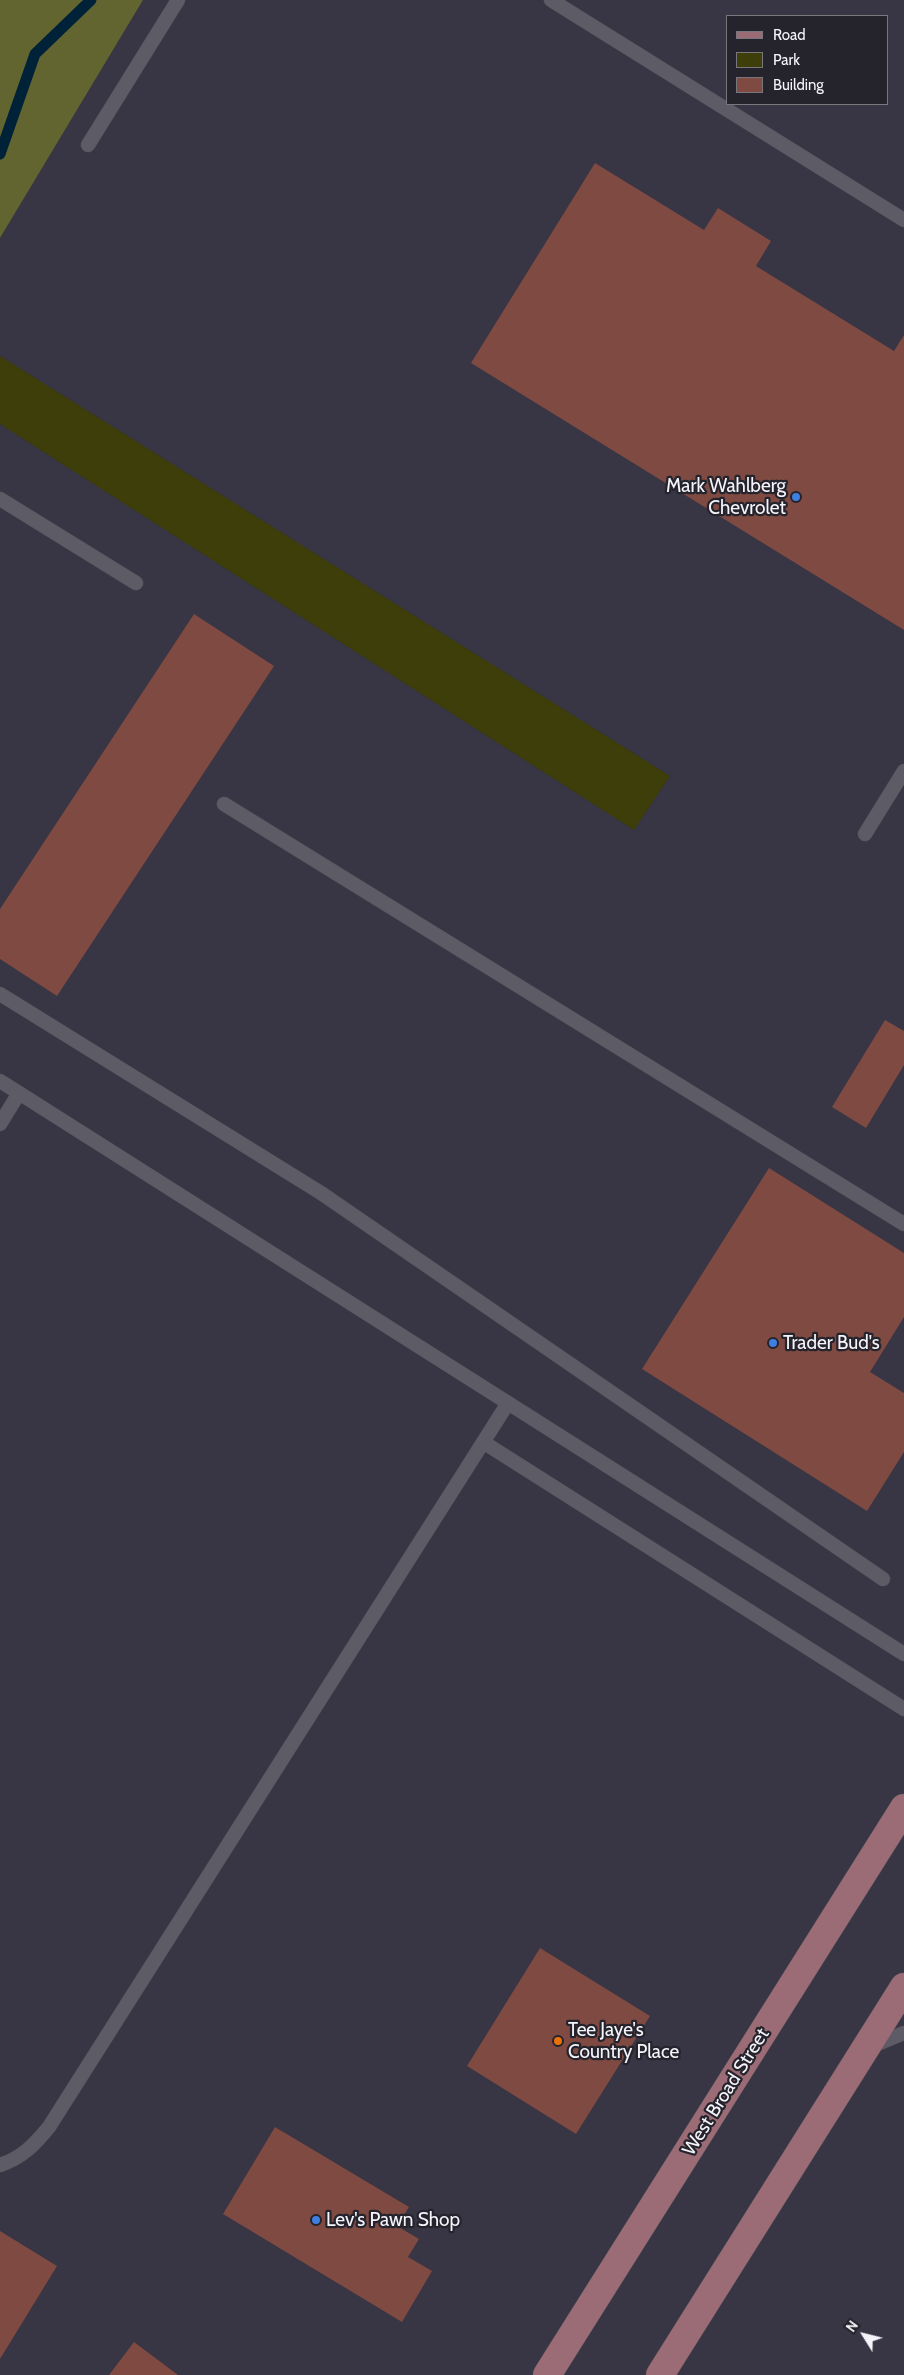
<!DOCTYPE html>
<style>
body{margin:0}
#map{position:relative;width:904px;height:2375px;overflow:hidden;background:#2f2d36;font-family:Cabin,sans-serif}
canvas{display:block}
.legend{position:absolute;left:726px;top:15px;width:162px;height:90px;box-sizing:border-box;background:#25232c;border:1px solid #78777e;margin:0;padding:6px 9px;list-style:none;font-size:15px;color:#f5f4fa}
.legend li{display:flex;align-items:center;gap:10px;height:25px}
.legend b{width:25px;border:1px solid #78777e}
.north{position:absolute;left:839px;top:2310px;width:50px;height:50px;-webkit-text-stroke:4px #25232c;paint-order:stroke;rotate:306deg;font-size:14px;font-weight:700;line-height:20px;text-align:center;color:#f5f4fa}
.north::after{content:'';display:block;margin:auto;width:18px;height:22px;background:#f5f4fa;clip-path:polygon(50% 0,100% 100%,50% 72%,0 100%)}
</style>
<div id="map">
<canvas width="904" height="2375"></canvas>
<ul class="legend">
<li><b style="height:6px;background:#9b6c75"></b>Road</li>
<li><b style="height:14px;background:#3d3e09"></b>Park</li>
<li><b style="height:14px;background:#7e4a41"></b>Building</li>
</ul>
<div class="north">N</div>
</div>
<script>
const ctx = document.querySelector('canvas').getContext('2d');
ctx.lineJoin = 'round';
function fill(path, color) {
  ctx.fillStyle = color;
  ctx.fill(path, 'evenodd');
}
function trace(path, color, width, dash) {
  ctx.strokeStyle = color;
  ctx.lineWidth = width;
  ctx.lineCap = dash ? 'butt' : 'round';
  ctx.setLineDash(dash || []);
  ctx.stroke(path);
}
function write(font, color, halo, rows, align = 'center') {
  ctx.font = font + ' Cabin,sans-serif';
  ctx.lineWidth = 4.5;
  ctx.setLineDash([]);
  ctx.textBaseline = 'middle';
  ctx.strokeStyle = halo;
  ctx.fillStyle = color;
  for (const [text, x, y, turn = 0] of rows) {
    ctx.save();
    ctx.translate(x, y);
    ctx.rotate((+turn || 0) * Math.PI / 180);
    ctx.textAlign = isNaN(turn) ? turn : align;
    if (halo) ctx.strokeText(text, 0, 0);
    ctx.fillText(text, 0, 0);
    ctx.restore();
  }
}
const built = new Path2D(`
 M143,0H904V2375H0V424L634,830L670,776L0,356V238ZM728,16H888V104H728Z`);
const green = new Path2D(`
 M0,356L670,776L634,830L0,424Z`);
const forest = new Path2D(`
 M0,0H143L0,238Z`);
const stream = new Path2D(`
 M0,154L35,54L91,0`);
const building = new Path2D(`
 M595,163L704,230L718,208L771,241L756,266L894,351L904,335V630L471,363Z
 M194,614L274,666L57,996L0,959V909Z
 M885,1020L904,1031V1065L866,1128L832,1107Z
 M769,1168L904,1253V1317L870,1372L904,1393V1452L867,1511L642,1369Z
 M540,1948L650,2016L576,2134L467,2066Z
 M275,2127L409,2207L397,2226L419,2239L408,2257L432,2271L402,2322L223,2214Z
 M0,2231L57,2266L0,2359Z
 M134,2342L178,2375H109Z`);
const service = new Path2D(`
 M551,0L904,220
 M88,145L178,0
 M0,499L136,583
 M224,804L904,1224
 M865,834L904,771
 M0,994L321,1193L883,1579
 M0,1081L19,1093
 M0,1124L19,1093L904,1654
 M483,1442L904,1709
 M870,2047L904,2033
 M0,2165C22,2158 35,2144 49,2127L508,1403`);
const primary = new Path2D(`
 M547,2375L904,1808
 M660,2375L904,1987`);
const markers = [
 [796,497,5,"#3f7fe0"],
 [773,1343,5,"#3f7fe0"],
 [558,2041,5,"#e8710a"],
 [316,2220,5,"#3f7fe0"]
];
const poiNames = [
 ["Mark Wahlberg",786,486,"right"],
 ["Chevrolet",786,508,"right"],
 ["Trader Bud's",783,1343],
 ["Tee Jaye's",568,2030],
 ["Country Place",568,2052],
 ["Lev's Pawn Shop",326,2220]
];
const streetNames = [
 ["West Broad Street",726,2092,-58]
];
fill(built, '#383544');
fill(green, '#3d3e09');
fill(forest, '#636531');
trace(stream, '#002238', 11);
fill(building, '#7e4a41');
trace(service, '#4c4b52', 15);
trace(primary, '#4c4b52', 29);
trace(service, '#5d5b65', 14);
trace(primary, '#9b6c75', 28);
for (const [x, y, r, color] of markers) {
  const dot = new Path2D();
  dot.arc(x, y, r, 0, 2 * Math.PI);
  ctx.fillStyle = color;
  ctx.fill(dot);
  trace(dot, '#25232c', 2);
}
write('19px', '#f5f4fa', '#25232c', poiNames, 'left');
write('19px', '#f5f4fa', '#25232c', streetNames);
</script>
